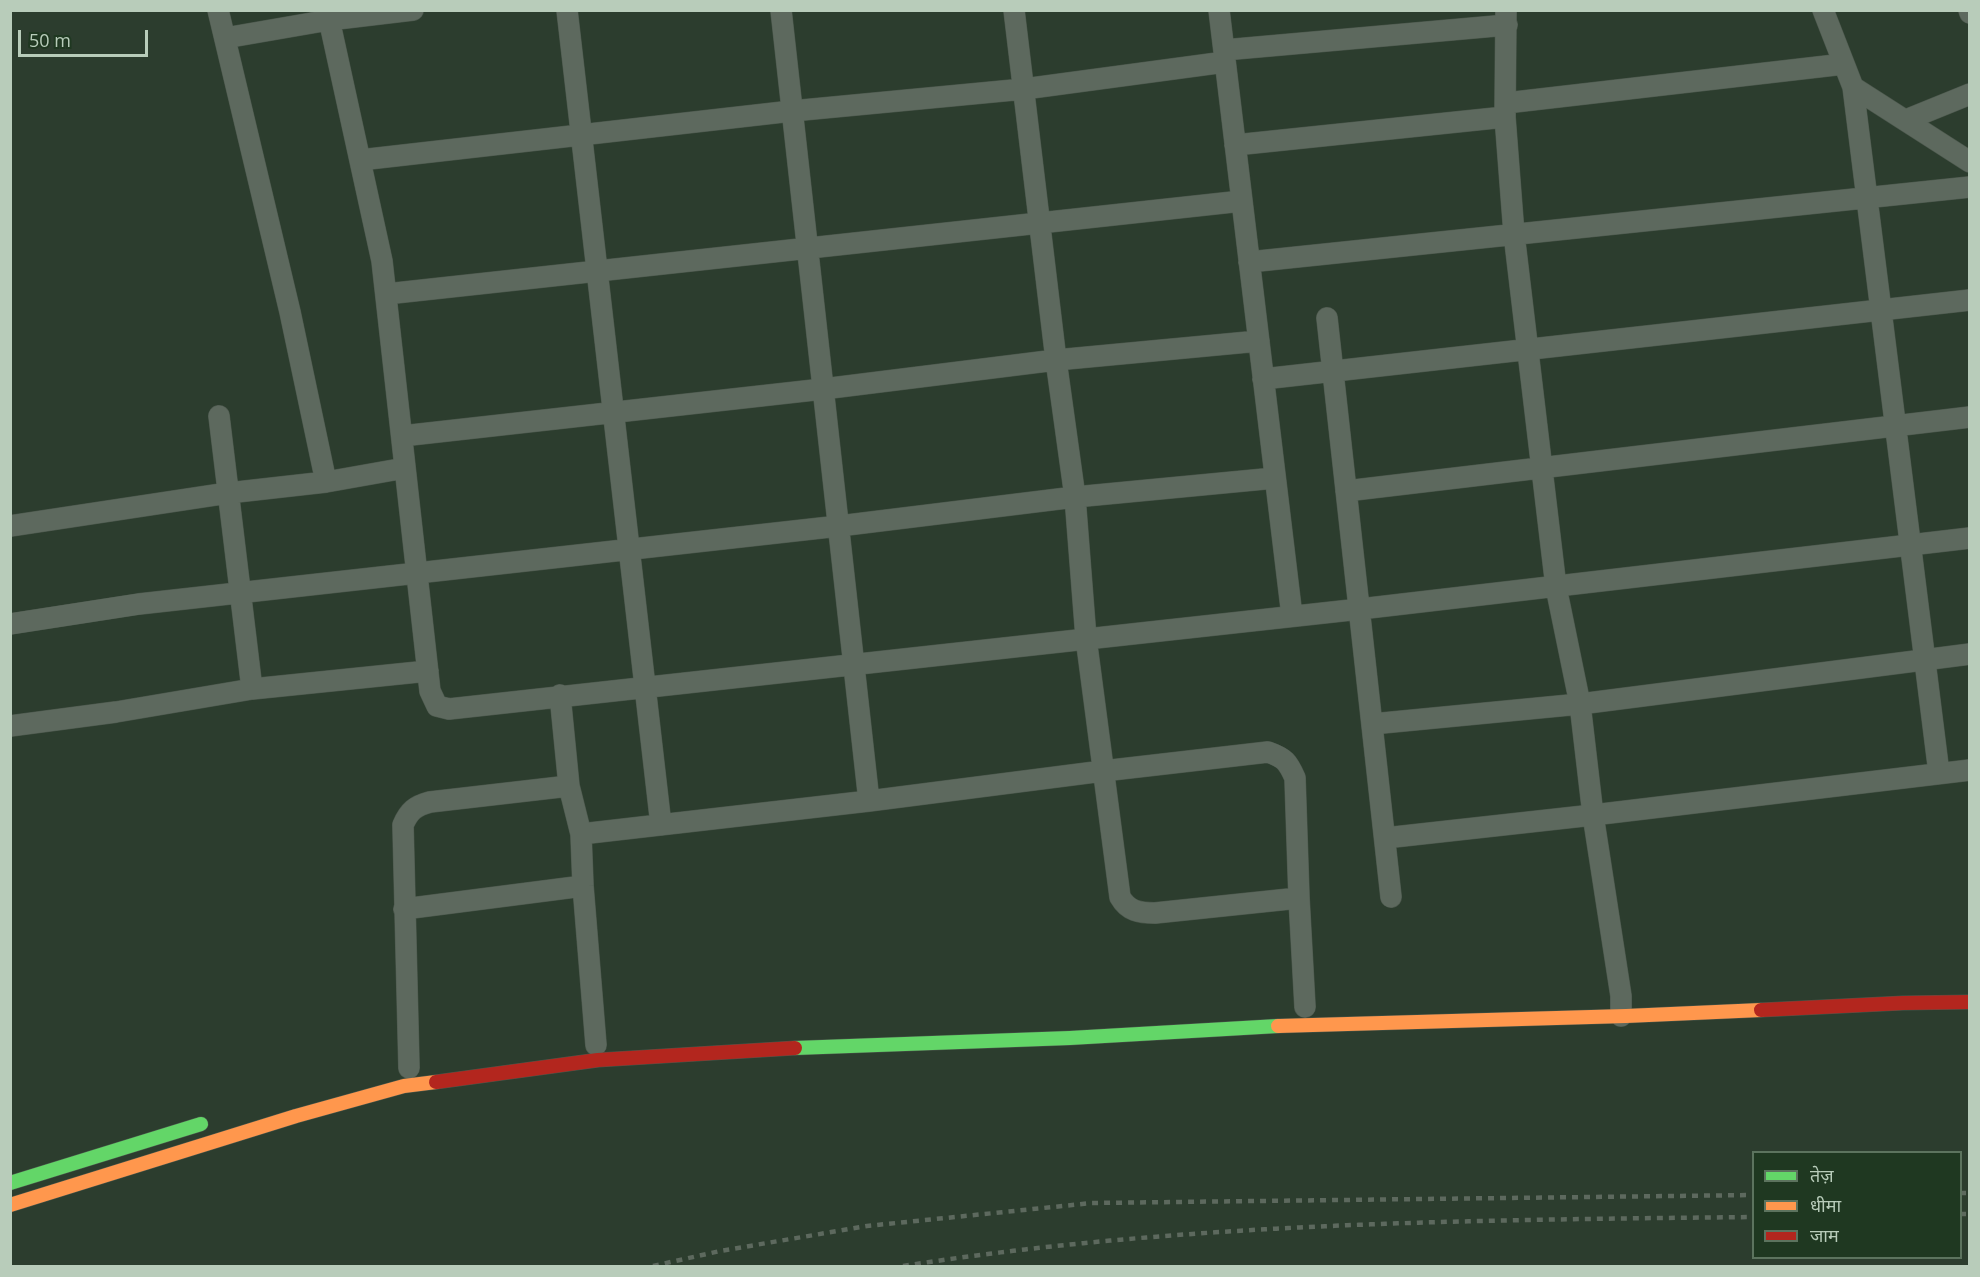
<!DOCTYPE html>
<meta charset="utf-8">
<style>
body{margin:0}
#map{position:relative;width:1980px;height:1277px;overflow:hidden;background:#2c3d2e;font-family:"Open Sans","Noto Sans Devanagari",sans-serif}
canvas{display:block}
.frame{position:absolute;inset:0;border:12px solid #b8ccba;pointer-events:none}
.legend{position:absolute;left:1752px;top:1151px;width:210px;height:108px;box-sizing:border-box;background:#1f3821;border:2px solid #5c735e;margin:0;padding:8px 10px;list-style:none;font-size:18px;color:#b8ccba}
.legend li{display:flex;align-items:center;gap:12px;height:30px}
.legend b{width:30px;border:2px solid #5c735e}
.scale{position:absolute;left:18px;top:30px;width:130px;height:27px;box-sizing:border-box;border:3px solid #b8ccba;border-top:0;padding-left:8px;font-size:18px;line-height:21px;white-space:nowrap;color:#b8ccba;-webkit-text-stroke:4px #1f3821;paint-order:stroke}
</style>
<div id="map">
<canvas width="1980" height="1277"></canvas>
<div class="frame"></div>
<ul class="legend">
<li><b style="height:8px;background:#63d668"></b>तेज़</li>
<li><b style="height:8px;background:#ff974d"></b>धीमा</li>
<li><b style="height:8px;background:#b3261e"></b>जाम</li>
</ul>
<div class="scale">50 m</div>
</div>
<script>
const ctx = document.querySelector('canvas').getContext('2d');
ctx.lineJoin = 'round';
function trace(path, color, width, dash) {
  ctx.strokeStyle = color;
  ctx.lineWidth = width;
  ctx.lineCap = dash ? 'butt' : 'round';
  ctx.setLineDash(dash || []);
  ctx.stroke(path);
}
const street = new Path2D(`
 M218,10L290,312L326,482
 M327,10L382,261L430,691L437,706L449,709L1360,609L1970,538
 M567,10L661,825
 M781,10L869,801
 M1014,10L1056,360L1075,497L1086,638L1120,897C1128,911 1139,913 1155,913L1299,898
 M1219,10L1292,616
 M1506,10L1505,117L1514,234L1556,587L1580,704L1593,815L1621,996V1016
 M1823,10L1853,87L1939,773
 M1969,10L1970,13
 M225,38L329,20L413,10
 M1224,50L1507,25
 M1853,87L1970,162
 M1506,103L1844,64
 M1906,120L1970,94
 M1235,145L1505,117
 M360,160L792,111L1024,89L1225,62
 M1249,262L1970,187
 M386,294C671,265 956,230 1242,201
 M1327,318L1391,897
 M1263,379L1970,300
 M219,416L252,689
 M402,436L823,389L1056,360L1259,341
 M1346,491L1970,417
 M10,526L228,493L326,482L405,468
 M10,624L139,604L839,526L1075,497L1275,478
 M560,695L569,786L581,834L583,886L596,1045
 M1372,724L1580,704L1970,654
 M10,726L116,712L252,689L428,671
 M581,834L869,801L1103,771L1268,752C1285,758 1288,762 1295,778L1299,898L1305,1007
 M1385,838L1593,815L1970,770
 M404,909L583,886
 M409,1068L403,825C409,811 415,806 430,802L569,786`);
const fast = new Path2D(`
 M795,1048L1070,1038L1278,1026
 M10,1183L201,1124`);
const slow = new Path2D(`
 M1278,1026L1626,1016L1761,1010
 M10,1205L296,1116L404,1086L436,1082`);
const jam = new Path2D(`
 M1761,1010L1903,1003L1970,1002
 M436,1082L598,1060L795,1048`);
const rail = new Path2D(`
 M1960,1193H1970
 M1960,1214H1970
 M653,1266L720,1251L867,1226L1092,1203L1754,1195
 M903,1266C1184,1222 1470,1220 1754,1217`);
trace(street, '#4b574c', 22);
trace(fast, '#4b574c', 15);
trace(slow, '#4b574c', 15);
trace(jam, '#4b574c', 15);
trace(street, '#5d695e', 21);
trace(fast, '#63d668', 14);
trace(slow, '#ff974d', 14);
trace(jam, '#b3261e', 14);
trace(rail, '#5d695e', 4.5, [6, 6]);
</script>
